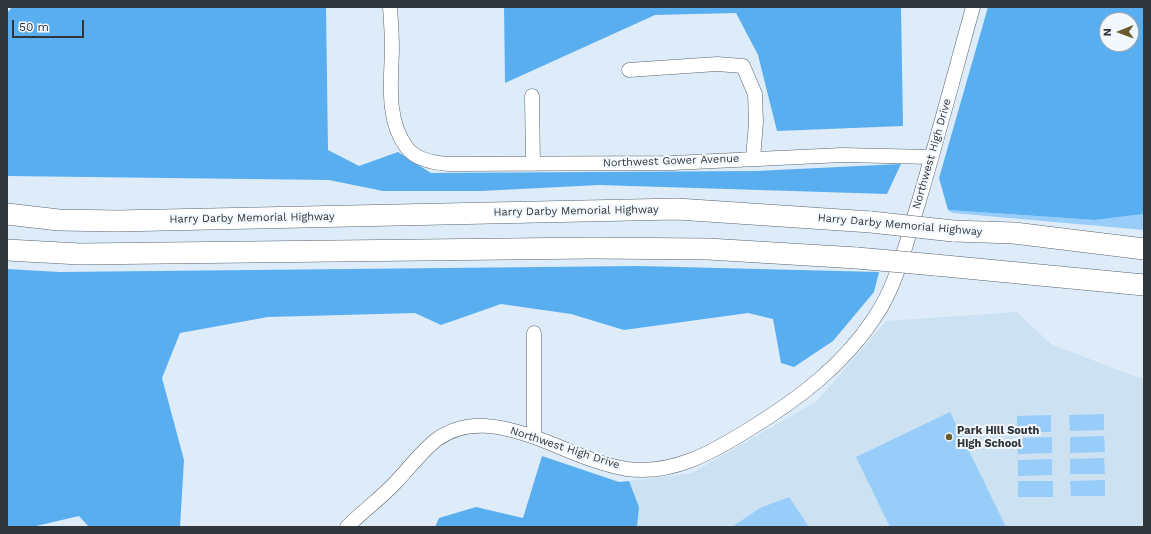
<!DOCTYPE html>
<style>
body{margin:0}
#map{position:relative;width:1151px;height:534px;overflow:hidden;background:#deecf9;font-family:"Work Sans",sans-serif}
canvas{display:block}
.frame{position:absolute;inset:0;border:8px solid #31363b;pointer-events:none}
.north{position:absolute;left:1099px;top:12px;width:40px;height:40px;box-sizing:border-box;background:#f2f8fd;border:1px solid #a5aaaf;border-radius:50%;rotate:269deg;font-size:11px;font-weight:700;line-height:16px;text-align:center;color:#31363b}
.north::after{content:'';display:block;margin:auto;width:14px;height:18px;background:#6a5c2a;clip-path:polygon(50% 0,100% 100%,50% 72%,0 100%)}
.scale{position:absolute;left:12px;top:20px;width:72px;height:18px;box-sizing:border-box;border:2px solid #31363b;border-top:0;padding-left:5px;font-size:12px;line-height:14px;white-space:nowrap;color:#31363b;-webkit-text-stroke:3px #f2f8fd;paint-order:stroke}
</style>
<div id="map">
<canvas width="1151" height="534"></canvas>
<div class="frame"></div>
<div class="north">N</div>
<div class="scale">50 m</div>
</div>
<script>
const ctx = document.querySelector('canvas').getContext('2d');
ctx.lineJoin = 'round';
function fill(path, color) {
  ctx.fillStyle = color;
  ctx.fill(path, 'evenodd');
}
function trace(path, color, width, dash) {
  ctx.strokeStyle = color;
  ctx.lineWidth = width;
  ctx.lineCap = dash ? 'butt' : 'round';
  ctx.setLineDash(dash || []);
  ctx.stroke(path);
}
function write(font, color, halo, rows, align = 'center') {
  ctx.font = font + ' "Work Sans",sans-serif';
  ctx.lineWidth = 4;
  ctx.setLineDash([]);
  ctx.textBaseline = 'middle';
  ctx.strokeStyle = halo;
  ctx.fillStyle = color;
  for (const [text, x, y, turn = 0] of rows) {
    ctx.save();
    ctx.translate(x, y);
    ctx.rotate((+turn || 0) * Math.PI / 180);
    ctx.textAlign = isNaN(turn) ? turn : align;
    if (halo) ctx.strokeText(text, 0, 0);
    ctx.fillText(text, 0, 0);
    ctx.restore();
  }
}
const built = new Path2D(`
 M1017,312L1051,344L1136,377L1144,378V527H637L639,507L629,481L692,473L817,401L886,321Z`);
const green = new Path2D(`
 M948,210L1095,220L1144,214V230L953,213Z
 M950,412L1006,527H890L856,457Z
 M1104,414V430L1070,431L1069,415Z
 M1051,415V432H1017V416Z
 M1104,436L1105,452L1070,453V437Z
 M1052,437V453L1018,454L1017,438Z
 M1104,458L1105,474H1070V459Z
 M1052,459V475L1018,476V460Z
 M1105,480V496H1071L1070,481Z
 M1018,481H1053V497H1018Z
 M789,497L809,527H732L760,508Z`);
const forest = new Path2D(`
 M12,7H326L328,150L359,166L398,152L431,173L756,171L901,164L887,194L599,185L481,191H383L329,180L7,176V13Z
 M504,7H901L903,126L777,131L758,55L736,13L655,15L505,83Z
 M988,7H1144V214L1095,220L948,210L939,178ZM1107,20H1131V44H1107Z
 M638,266L879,272L874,292L833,341L794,367L781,363L773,319L748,313L624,330L571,314L501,304L441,325L415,313L268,317L180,333L162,378L184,460L180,527H89L79,516L32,527H7V269L59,272Z
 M542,456L619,482L629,481L639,507L637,527H435L439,518L476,507L523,518Z`);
const minor = new Path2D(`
 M390,7C391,21 392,36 392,50C391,81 386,121 407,148C416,160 434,163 449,164L672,163L842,155L932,157
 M629,70L717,64L743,66L755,94L756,123L753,158
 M532,96L533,164
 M534,333V437
 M347,527C363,511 381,498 396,482C409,468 422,451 436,440C467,417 503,426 537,438C566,449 596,464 627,469C672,475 711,453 748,430C797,400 843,366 875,317C898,283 907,239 919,201C938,136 955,72 973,7`);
const highway = new Path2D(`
 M7,214L59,220L117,221L677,209L871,222
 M953,231L1014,233L1144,249
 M7,250L80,254L592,248L708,249L857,258
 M935,265L1144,285`);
const highwayBridge = new Path2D(`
 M871,222L953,231
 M857,258L935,265`);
const markers = [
 [949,437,4,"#6a5c2a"]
];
const streetNames = [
 ["Northwest High Drive",932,154,-74],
 ["Northwest Gower Avenue",671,161,-2],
 ["Harry Darby Memorial Highway",576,211,-1],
 ["Harry Darby Memorial Highway",252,218,-1],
 ["Harry Darby Memorial Highway",900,225,5],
 ["Northwest High Drive",565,448,18]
];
const poiNames = [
 ["Park Hill South",957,431],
 ["High School",957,444]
];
fill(built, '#cce1f2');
fill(green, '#98cdfa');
fill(forest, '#59aef0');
trace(minor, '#57636e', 15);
trace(highway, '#57636e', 22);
trace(minor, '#fff', 14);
trace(highway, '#fff', 21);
trace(highwayBridge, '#57636e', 22, []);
trace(highwayBridge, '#fff', 21);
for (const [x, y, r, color] of markers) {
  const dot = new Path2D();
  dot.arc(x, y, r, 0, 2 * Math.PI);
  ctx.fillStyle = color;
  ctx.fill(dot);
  trace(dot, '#f2f8fd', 1.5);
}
write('11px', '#31363b', '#f2f8fd', streetNames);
write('bold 11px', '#31363b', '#f2f8fd', poiNames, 'left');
</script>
